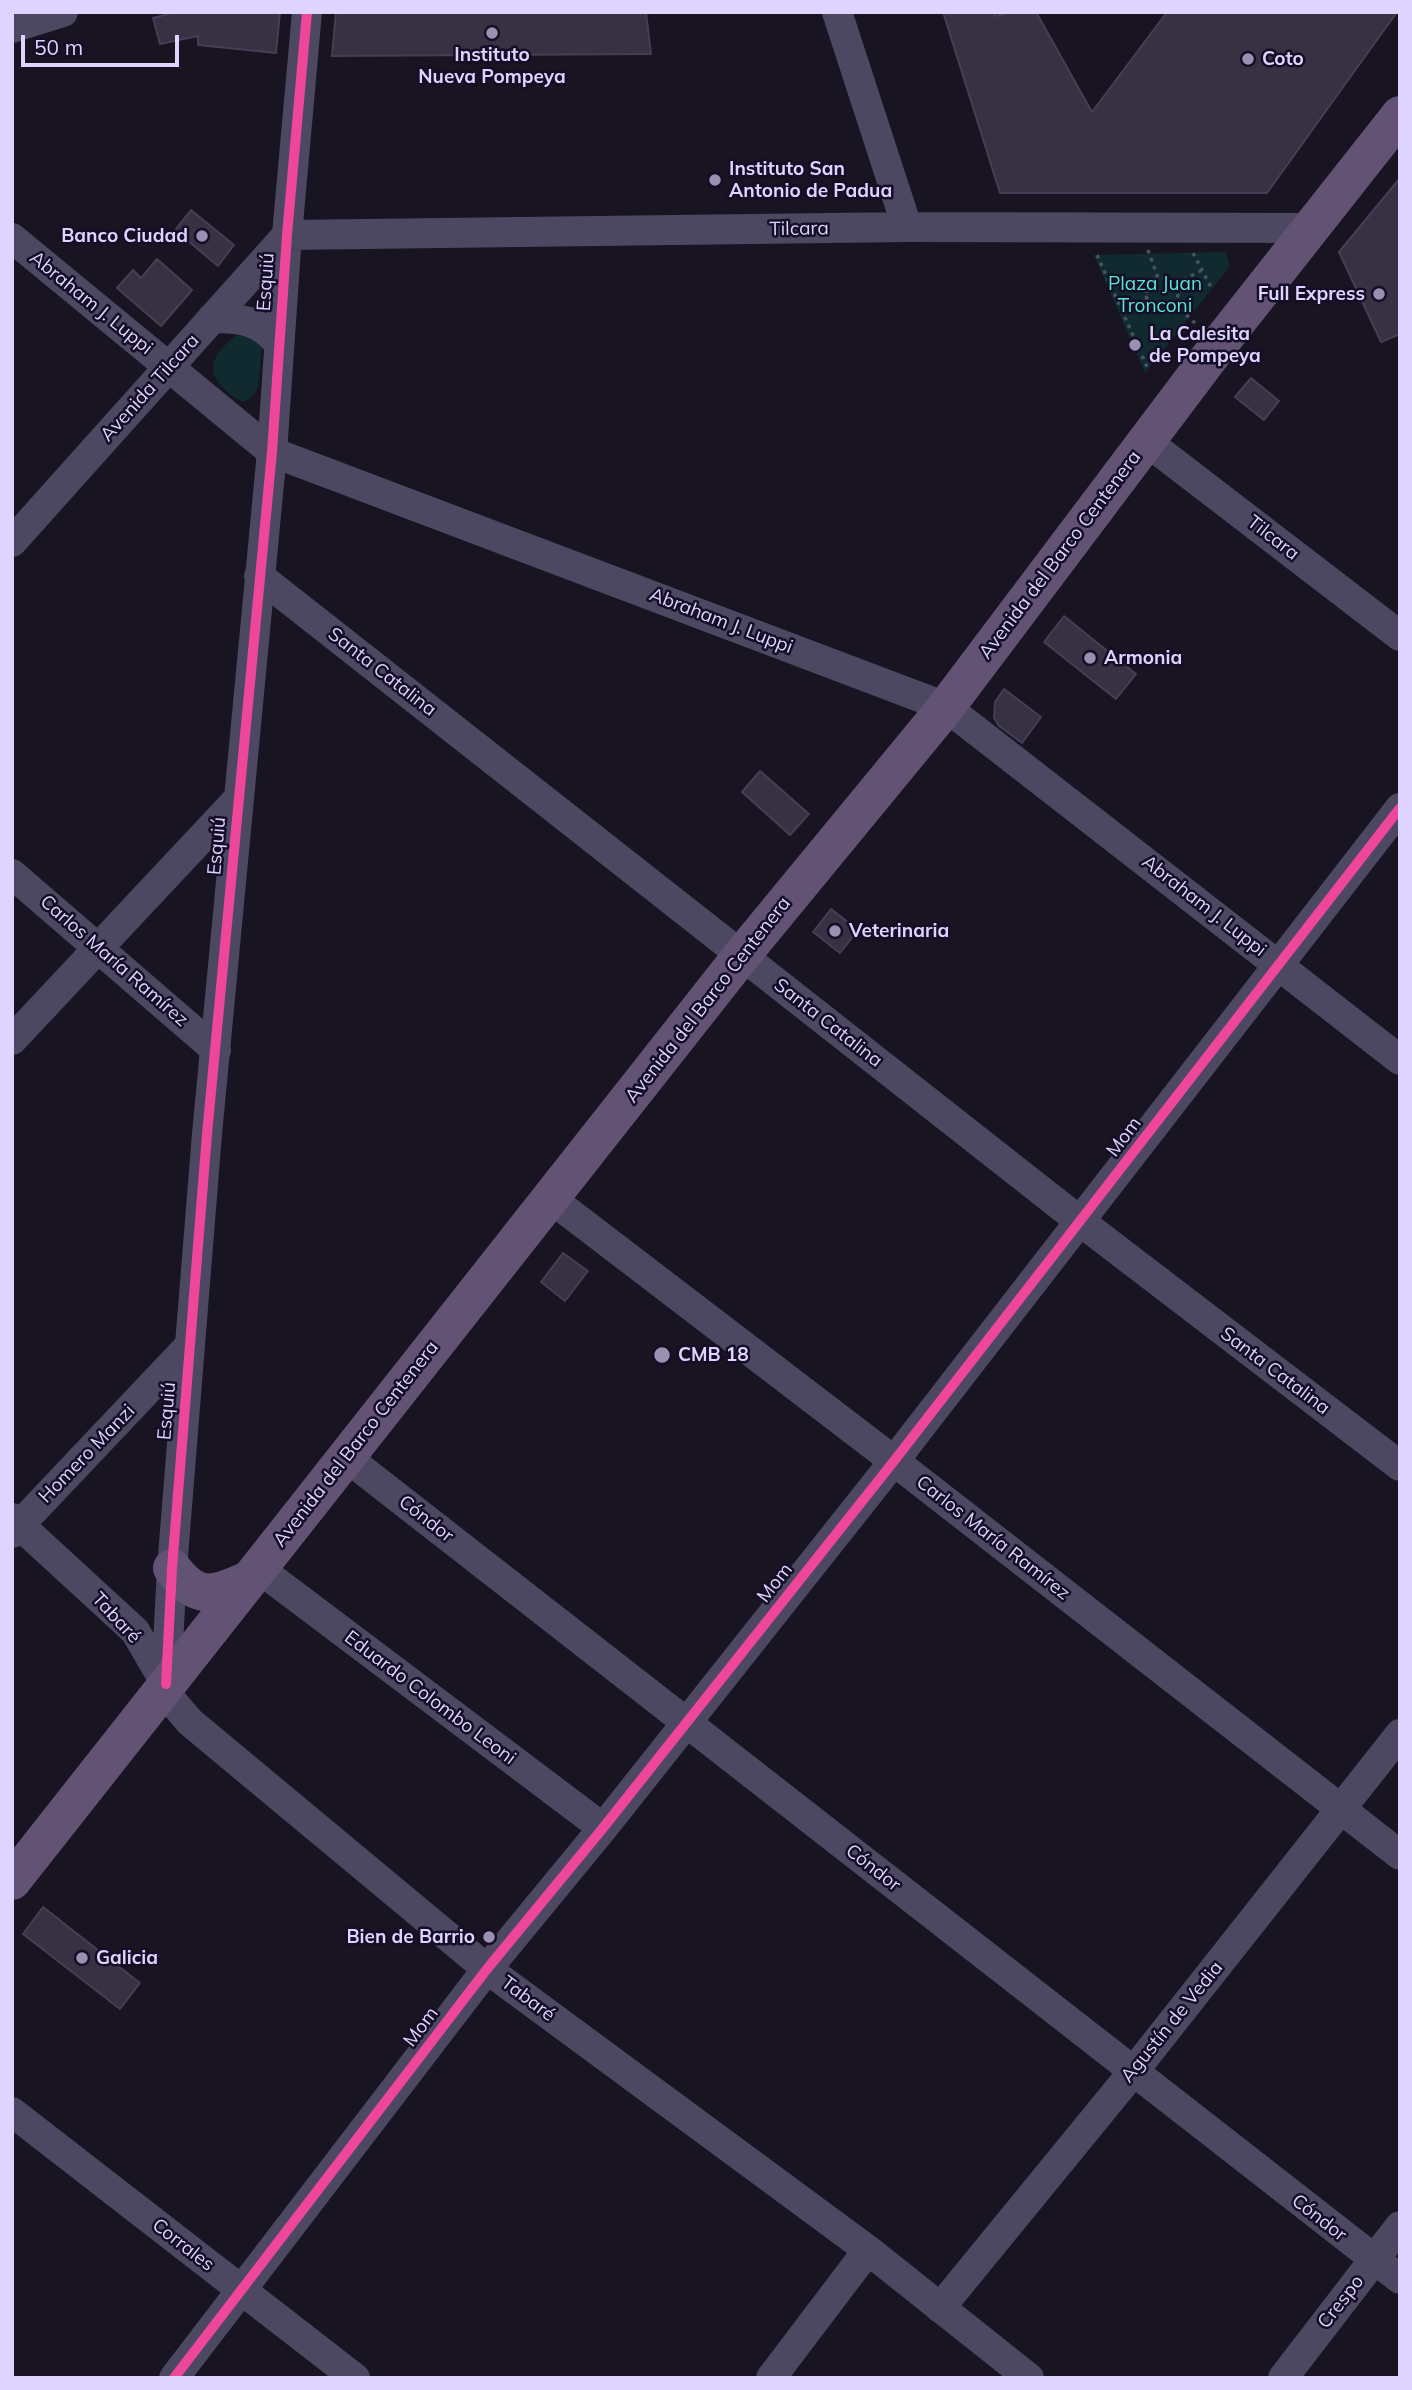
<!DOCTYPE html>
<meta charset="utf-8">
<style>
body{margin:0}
#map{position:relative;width:1412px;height:2390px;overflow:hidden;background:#181421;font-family:Mulish,sans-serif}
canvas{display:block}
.frame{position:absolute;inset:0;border:14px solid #ded4ff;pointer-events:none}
.scale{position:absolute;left:21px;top:35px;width:158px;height:32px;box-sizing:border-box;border:4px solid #ded4ff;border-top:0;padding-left:9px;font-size:21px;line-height:24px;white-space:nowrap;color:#ded4ff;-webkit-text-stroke:5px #150e27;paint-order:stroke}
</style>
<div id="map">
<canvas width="1412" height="2390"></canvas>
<div class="frame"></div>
<div class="scale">50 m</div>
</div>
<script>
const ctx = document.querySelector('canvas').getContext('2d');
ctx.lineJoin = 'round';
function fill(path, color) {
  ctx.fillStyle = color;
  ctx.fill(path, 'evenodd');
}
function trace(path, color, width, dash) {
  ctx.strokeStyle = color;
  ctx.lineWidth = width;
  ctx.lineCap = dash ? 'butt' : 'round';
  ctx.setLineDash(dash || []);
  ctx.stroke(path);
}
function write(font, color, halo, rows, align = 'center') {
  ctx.font = font + ' Mulish,sans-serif';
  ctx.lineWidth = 5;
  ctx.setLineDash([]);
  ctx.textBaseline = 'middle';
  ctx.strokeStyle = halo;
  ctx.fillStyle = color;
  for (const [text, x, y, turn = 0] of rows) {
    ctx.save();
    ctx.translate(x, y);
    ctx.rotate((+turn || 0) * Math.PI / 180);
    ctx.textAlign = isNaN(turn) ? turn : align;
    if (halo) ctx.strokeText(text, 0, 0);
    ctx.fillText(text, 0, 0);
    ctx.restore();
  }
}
const green = new Path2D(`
 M1226,252L1230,266L1145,373L1094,255Z
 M241,331L262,345L258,388L253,396L244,402C227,395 204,376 217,355C223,346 233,338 241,331Z`);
const building = new Path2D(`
 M176,12H280L276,53L198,45V36L160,44L153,18Z
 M336,12H646L651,54L332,56Z
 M943,12H995V16L1013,12H1036L1092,112L1167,12H1397L1267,193H1000Z
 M1400,178V334L1381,342L1339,252Z
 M191,210L234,245L218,266L175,230Z
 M157,259L192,290L161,326L117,288L133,270L141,278Z
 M1251,378L1279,401L1264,420L1235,397Z
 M1064,616L1136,674L1116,699L1044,642Z
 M1004,689L1041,717L1022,743L999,726L994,718L995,702Z
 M760,771L809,814L790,835L742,792Z
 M831,909L858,930L840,953L813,932Z
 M563,1253L588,1271L565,1301L541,1282Z
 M43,1907L140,1983L120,2009L23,1934Z`);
const path = new Path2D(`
 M1148,250L1158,278
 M1193,253L1212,289
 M1097,255L1148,369
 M1146 293a16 16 0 1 1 32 0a16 16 0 1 1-32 0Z
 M1176,284L1202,270
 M1174,303L1198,326
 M1123,313L1149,299`);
const minor = new Path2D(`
 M837,12L907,227
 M12,28L63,12
 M287,235L907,227L1311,228
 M12,238L272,452L946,707L1400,1060
 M212,318C241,318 260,320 279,344
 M1146,441L1400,636
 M12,542L287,235
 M259,576L1081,1222L1400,1466
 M12,874L216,1050
 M12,1040L239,798
 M550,1198L894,1461L1400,1855
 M346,1457L1400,2279
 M12,1518L135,1631L166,1684L172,1701L190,1722L487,1969L868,2250L1029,2378
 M12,1533L190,1345
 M258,1568L603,1828
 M166,1684L172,1568L207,1134L272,452L287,235L307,12
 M12,2112L355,2378
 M940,2308L1133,2072L1400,1734
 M174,2378L487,1969L603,1828L894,1461L1400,808
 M771,2378L868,2250
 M1283,2378L1400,2226`);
const major = new Path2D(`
 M172,1568C197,1601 213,1596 248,1580
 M12,1881L742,955L946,707L1221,342L1400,115`);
const cycleway = new Path2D(`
 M166,1684L172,1568L207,1134L272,452L287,235L307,12
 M174,2378L487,1969L603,1828L894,1461L1400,808`);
const markers = [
 [492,33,7,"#9991b1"],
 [1248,59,7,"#9991b1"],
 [715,180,7,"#9991b1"],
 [202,236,7,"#9991b1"],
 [1379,294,7,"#9991b1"],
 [1135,345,7,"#9991b1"],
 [1090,658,7,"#9991b1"],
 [835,931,7,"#9991b1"],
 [662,1355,9,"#9991b1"],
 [489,1937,7,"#9991b1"],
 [82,1958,7,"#9991b1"]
];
const poiNames = [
 ["Instituto",492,55,"center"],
 ["Nueva Pompeya",492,77,"center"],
 ["Coto",1262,59],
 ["Instituto San",729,169],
 ["Antonio de Padua",729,191],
 ["Banco Ciudad",188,236,"right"],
 ["Full Express",1365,294,"right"],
 ["La Calesita",1149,334],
 ["de Pompeya",1149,356],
 ["Armonia",1104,658],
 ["Veterinaria",849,931],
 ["CMB 18",678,1355],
 ["Bien de Barrio",475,1937,"right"],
 ["Galicia",96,1958]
];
const streetNames = [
 ["Tilcara",799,229,-1],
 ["Esquiú",266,282,-86],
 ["Abraham J. Luppi",91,303,39],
 ["Avenida Tilcara",150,388,-48],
 ["Tilcara",1273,538,38],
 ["Avenida del Barco Centenera",1060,555,-53],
 ["Abraham J. Luppi",721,621,21],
 ["Santa Catalina",382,672,38],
 ["Esquiú",217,846,-85],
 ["Abraham J. Luppi",1204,906,38],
 ["Carlos María Ramírez",114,961,41],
 ["Avenida del Barco Centenera",708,1000,-52],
 ["Santa Catalina",828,1023,38],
 ["Mom",1124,1137,-53],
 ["Santa Catalina",1275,1371,37],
 ["Esquiú",167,1411,-85],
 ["Avenida del Barco Centenera",356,1444,-52],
 ["Homero Manzi",87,1454,-46],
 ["Cóndor",426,1519,38],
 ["Carlos María Ramírez",993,1538,38],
 ["Mom",775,1583,-52],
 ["Tabaré",116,1618,47],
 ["Eduardo Colombo Leoni",430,1698,37],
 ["Cóndor",873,1868,38],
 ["Tabaré",528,1999,37],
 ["Agustín de Vedia",1172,2022,-51],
 ["Mom",421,2027,-53],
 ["Cóndor",1319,2218,38],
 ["Corrales",183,2245,38],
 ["Crespo",1341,2302,-52]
];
const parkNames = [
 ["Plaza Juan",1155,284],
 ["Tronconi",1155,306]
];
fill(green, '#112a2f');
fill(building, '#373243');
trace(building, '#453e55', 2);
trace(path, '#475364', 3.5, [3.5, 5]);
trace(minor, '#4d4862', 30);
trace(major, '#625273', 38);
trace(cycleway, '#ed469a', 10);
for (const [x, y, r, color] of markers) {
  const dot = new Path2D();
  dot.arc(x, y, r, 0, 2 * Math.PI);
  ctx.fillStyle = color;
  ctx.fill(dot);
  trace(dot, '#150e27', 2.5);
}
write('bold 19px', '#ded4ff', '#150e27', poiNames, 'left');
write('19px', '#ded4ff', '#150e27', streetNames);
write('19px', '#58e7d4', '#150e27', parkNames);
</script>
